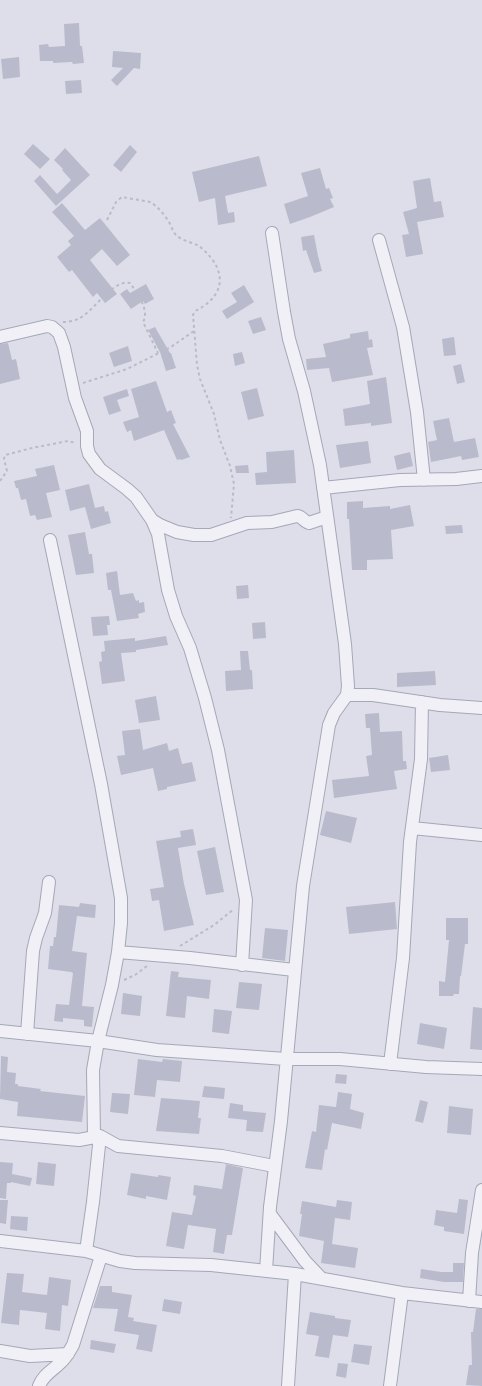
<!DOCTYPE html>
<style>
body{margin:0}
canvas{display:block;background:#dddee9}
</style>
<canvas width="482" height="1386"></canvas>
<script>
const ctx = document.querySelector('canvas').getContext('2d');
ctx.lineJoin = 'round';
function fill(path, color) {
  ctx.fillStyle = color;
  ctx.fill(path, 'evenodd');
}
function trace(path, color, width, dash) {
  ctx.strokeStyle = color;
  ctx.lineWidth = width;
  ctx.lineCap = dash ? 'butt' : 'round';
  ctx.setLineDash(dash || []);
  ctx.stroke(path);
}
const building = new Path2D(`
 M79,23L80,46H82L84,63L73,64L72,62L53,63V61H40L39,45L48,44L49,47L65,46L64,24Z
 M113,51L141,53L140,69L134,68L117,86L111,80L123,68L112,67Z
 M19,57L20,77L3,79L1,59Z
 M81,80L82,93L66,94L65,81Z
 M33,144L50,159L40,169L24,154Z
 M130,145L137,152L121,172L113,165Z
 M65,148L90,175L56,206L34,181L40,175L57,194L71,180L62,170L63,169L54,160Z
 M259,156L267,186L225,196L228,213L234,212L235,222L218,225L215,198L199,202L192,172Z
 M320,168L326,189L329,188L333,198L330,199L334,207L310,217L290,224L284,204L308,196L301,173Z
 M430,178L434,202L441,201L444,217L417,222L423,254L406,257L402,235L409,234L403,212L417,208L413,181Z
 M62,203L85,230L100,218L130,255L117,266L102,249L90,260L117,294L105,303L97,293L93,297L72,270L69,272L57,257L71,245L68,241L74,236L52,212Z
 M314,235L318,256L322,271L314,273L306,250L303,251L301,237Z
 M146,284L154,299L145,304L143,301L131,309L120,294L127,289L130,293Z
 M244,285L254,302L227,319L222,311L237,302L231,293Z
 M261,317L266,330L253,334L248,321Z
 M155,327L170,353H171L176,368L166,371L160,352L148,330Z
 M368,331L369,340L372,339L373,347L367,348L373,375L332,382L329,368L307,370L306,359L326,357L323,344L350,338V334Z
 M454,337L456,355L444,356L442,339Z
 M8,343L12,360L16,359L20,379L0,384V344Z
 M128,346L132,361L114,367L109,353Z
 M242,352L245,363L235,366L233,354Z
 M461,364L465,382L457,384L453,366Z
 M386,377L392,423L371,426V423L345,426L343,409L370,404L367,381Z
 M156,381L167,412L171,410L176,423L173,424L190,457L181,460L180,459L177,460L164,430L134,441L131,430L127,432L123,422L139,417L131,389Z
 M257,388L264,416L248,420L241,392Z
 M127,389L129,396L117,400L121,411L109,415L103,397Z
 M449,418L454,442L475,438L479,457L462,460L461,456L431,462L428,442L437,440L433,421Z
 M368,441L371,463L340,468L336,445Z
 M294,450L296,483L256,485L255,473L267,472L266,452Z
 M410,452L413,466L397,470L394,456Z
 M54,465L60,490L46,493L52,517L37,520L35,515L30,516L26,499L21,500L18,488H16L14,481L37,476L35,469Z
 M248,465L249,473H236L235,466Z
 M89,484L95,508L104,506L105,512L108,511L111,523L91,529L85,507L70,511L65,490Z
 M363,501V508L390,506V509L410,505L414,526L391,530L393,559L367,560V570H352L349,519H347V502Z
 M462,525L463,533L446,534L445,526Z
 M85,532L89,554H92L94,573L76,575L68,535Z
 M117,571L120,595L133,593L136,601L139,600V603L144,602L145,612L138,614L139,618L117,621L111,590H108L106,573Z
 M248,585L249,598L237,599L236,586Z
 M109,616L110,625H107L108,635L93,636L91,617Z
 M265,622L266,638L253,639L252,623Z
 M166,636L168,645L136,650V652L121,653L125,681L102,684L99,662L102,661L101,652L105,651L104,641L135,638V641Z
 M240,651H248L250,670H252L253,689L226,691L225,671L241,670Z
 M435,671L436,685L397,687V673Z
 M156,696L160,720L139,723L135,700Z
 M379,713L380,732L402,731L403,761H406L407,769L394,771L397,789L334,798L332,780L369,776L366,756L372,755L370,728H366L365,714Z
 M140,729L143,750L167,743L169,751L178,748L182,764L192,762L196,781L167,787V789L158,791L153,768L121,775L117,756L125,755L122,731Z
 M448,755L450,770L431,772L429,758Z
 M326,811L357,818L351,843L320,835Z
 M193,829L196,845L178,848L184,884L194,925L164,931L159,900L152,901L150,889L164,887L156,841L181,837L180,831Z
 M215,847L224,892L206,895L197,851Z
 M395,902L397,929L349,934L346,907Z
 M80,903L96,905L95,918L77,916L72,951L87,953L82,1006L94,1007L92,1027L84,1026V1020L63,1018V1022L54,1021L56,1004L69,1005L73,973L71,972L48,969L50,946H53L54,937H56L59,905L79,907Z
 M446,918H468V944H465L461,976H460L459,994H454L453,996H439V981L445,982L449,940H446Z
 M265,928L288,930L285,961L262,958Z
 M171,971L179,972L178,977L211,980L209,999L187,996L185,1018L166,1016Z
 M239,982L262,984L259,1010L236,1008Z
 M123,993L142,996L140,1016L121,1014Z
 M473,1007L482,1008V1050L470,1049Z
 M214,1009L232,1011L229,1034L212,1032Z
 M420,1023L447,1028L444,1049L417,1044Z
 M1,1056L8,1057L7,1072L16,1073L15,1084H18V1086L41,1089L40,1091L85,1096L82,1122L17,1116L18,1102L0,1099Z
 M138,1059L162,1062L163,1059L182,1061L180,1082L157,1080L155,1097L134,1095Z
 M336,1074L347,1075L346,1084L335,1083Z
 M204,1086L225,1088L224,1099L202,1097Z
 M338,1092L352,1094L350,1109L364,1113L361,1129L332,1123L327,1150L325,1149L322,1170L305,1168L312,1131L316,1132L319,1105L336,1107Z
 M112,1093L130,1094L128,1114L110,1112Z
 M161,1098L200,1101L198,1118H201L199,1134L156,1131Z
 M420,1100L428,1102L423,1123L415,1121Z
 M230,1103L243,1105V1111L266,1113L263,1132L246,1131L247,1120L228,1118Z
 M449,1106L473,1109L471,1135L447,1133Z
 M0,1162L13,1163L12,1174L32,1178L30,1186L11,1182V1183H7L6,1199L0,1198Z
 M38,1162L56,1164L54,1186L36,1184Z
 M226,1164L243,1168L232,1235H227L224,1254L213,1252L216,1229L188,1225L184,1249L166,1246L172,1212L192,1215L196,1196L193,1195L194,1185L222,1189Z
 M131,1173L158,1177V1175L171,1177L167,1200L146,1196V1199L127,1195Z
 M459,1199L468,1200L464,1234L444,1231V1227L434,1225L436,1210L457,1213Z
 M0,1200H8L6,1224L0,1223Z
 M337,1200L352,1202L350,1220L335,1218L332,1244L358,1248L355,1268L321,1263L324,1241L299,1236L302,1214H300L302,1201L336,1207Z
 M11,1216L28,1217L27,1231L10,1229Z
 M453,1263H464L463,1282H444L420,1278L421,1269L441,1272H453Z
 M7,1273L24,1274L22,1292L47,1295L49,1277L71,1280L68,1306L62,1305L60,1331L45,1329L47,1313L20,1310L19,1325L1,1323Z
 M100,1286H112V1292L132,1295L128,1317L134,1318L133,1321L157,1325L152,1352L136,1349L139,1335L114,1331L118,1309L93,1308Z
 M164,1299L182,1302L180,1314L162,1311Z
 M476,1309H482V1386L466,1385L469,1365H472L471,1332H473Z
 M310,1312L335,1316V1318L351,1320L348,1337L333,1335L329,1358L315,1356L319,1336L306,1334Z
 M91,1340L116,1344L114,1353L90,1349Z
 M354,1344L372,1346L369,1365L351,1362Z
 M338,1363L348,1364L346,1378L336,1376Z`);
const path = new Path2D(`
 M107,220L116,202L122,197L150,202C156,205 163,213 167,219C171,224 172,231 176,235C182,241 192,242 199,246C204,250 208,254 212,259C228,281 218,300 195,311L193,315L197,365L200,379L214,414L220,440L230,466L234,484L231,518
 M63,322C68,322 74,321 78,319C93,313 112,279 130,283C137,293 150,310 143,322L158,353
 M83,383L127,369L171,347L194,331
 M0,481L7,471L4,459L5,455L32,448L68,441L76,443
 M180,946L214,925L234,909
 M124,980L135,975L147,966`);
const street = new Path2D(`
 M379,240L403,327L417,412L424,480
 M0,337L47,326L52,327L59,333L64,347L75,398L87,431V446L89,454L100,469L127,489L136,497L152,520L160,525L177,532L194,535H211L247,523L272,522L297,516C302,516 304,522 309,523L327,517
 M323,488L400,480L456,479L482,476
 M152,520L158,534L168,590L176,616L190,648L205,698L218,750L246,900L242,965
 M50,540L101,784L121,898V923L118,952L112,985L98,1041L93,1070L94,1137
 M347,695H373L440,705L482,708
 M412,828L482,835
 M118,952L190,958L294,970
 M0,1031L98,1041L157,1050L286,1059H340L426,1067L482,1069
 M27,1034L33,951L36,938L45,913L49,882
 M390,1064L403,958L410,842L421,759L422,702
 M0,1133L79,1140L100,1136L118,1146L222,1156L274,1166
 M270,1214L305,1261L322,1279
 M0,1241L86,1251L120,1261L135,1263L211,1265L295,1274L402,1293L482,1302
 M86,1251L93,1202L100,1136
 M266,1271L270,1207L281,1121L303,886L329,725L334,713L347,695L348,686L345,644L320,465L304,391L289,339L284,312L272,233
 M469,1301L472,1253L482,1190
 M0,1351L30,1356L68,1354
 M39,1386C43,1375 52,1371 60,1363C66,1358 69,1352 73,1345L101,1256
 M288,1386L295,1274
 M390,1386L402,1293`);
fill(building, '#b9bbcc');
trace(street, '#a6a7b7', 14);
trace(path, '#bbbbc7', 2, [3, 3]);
trace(street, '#f0f0f6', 12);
</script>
